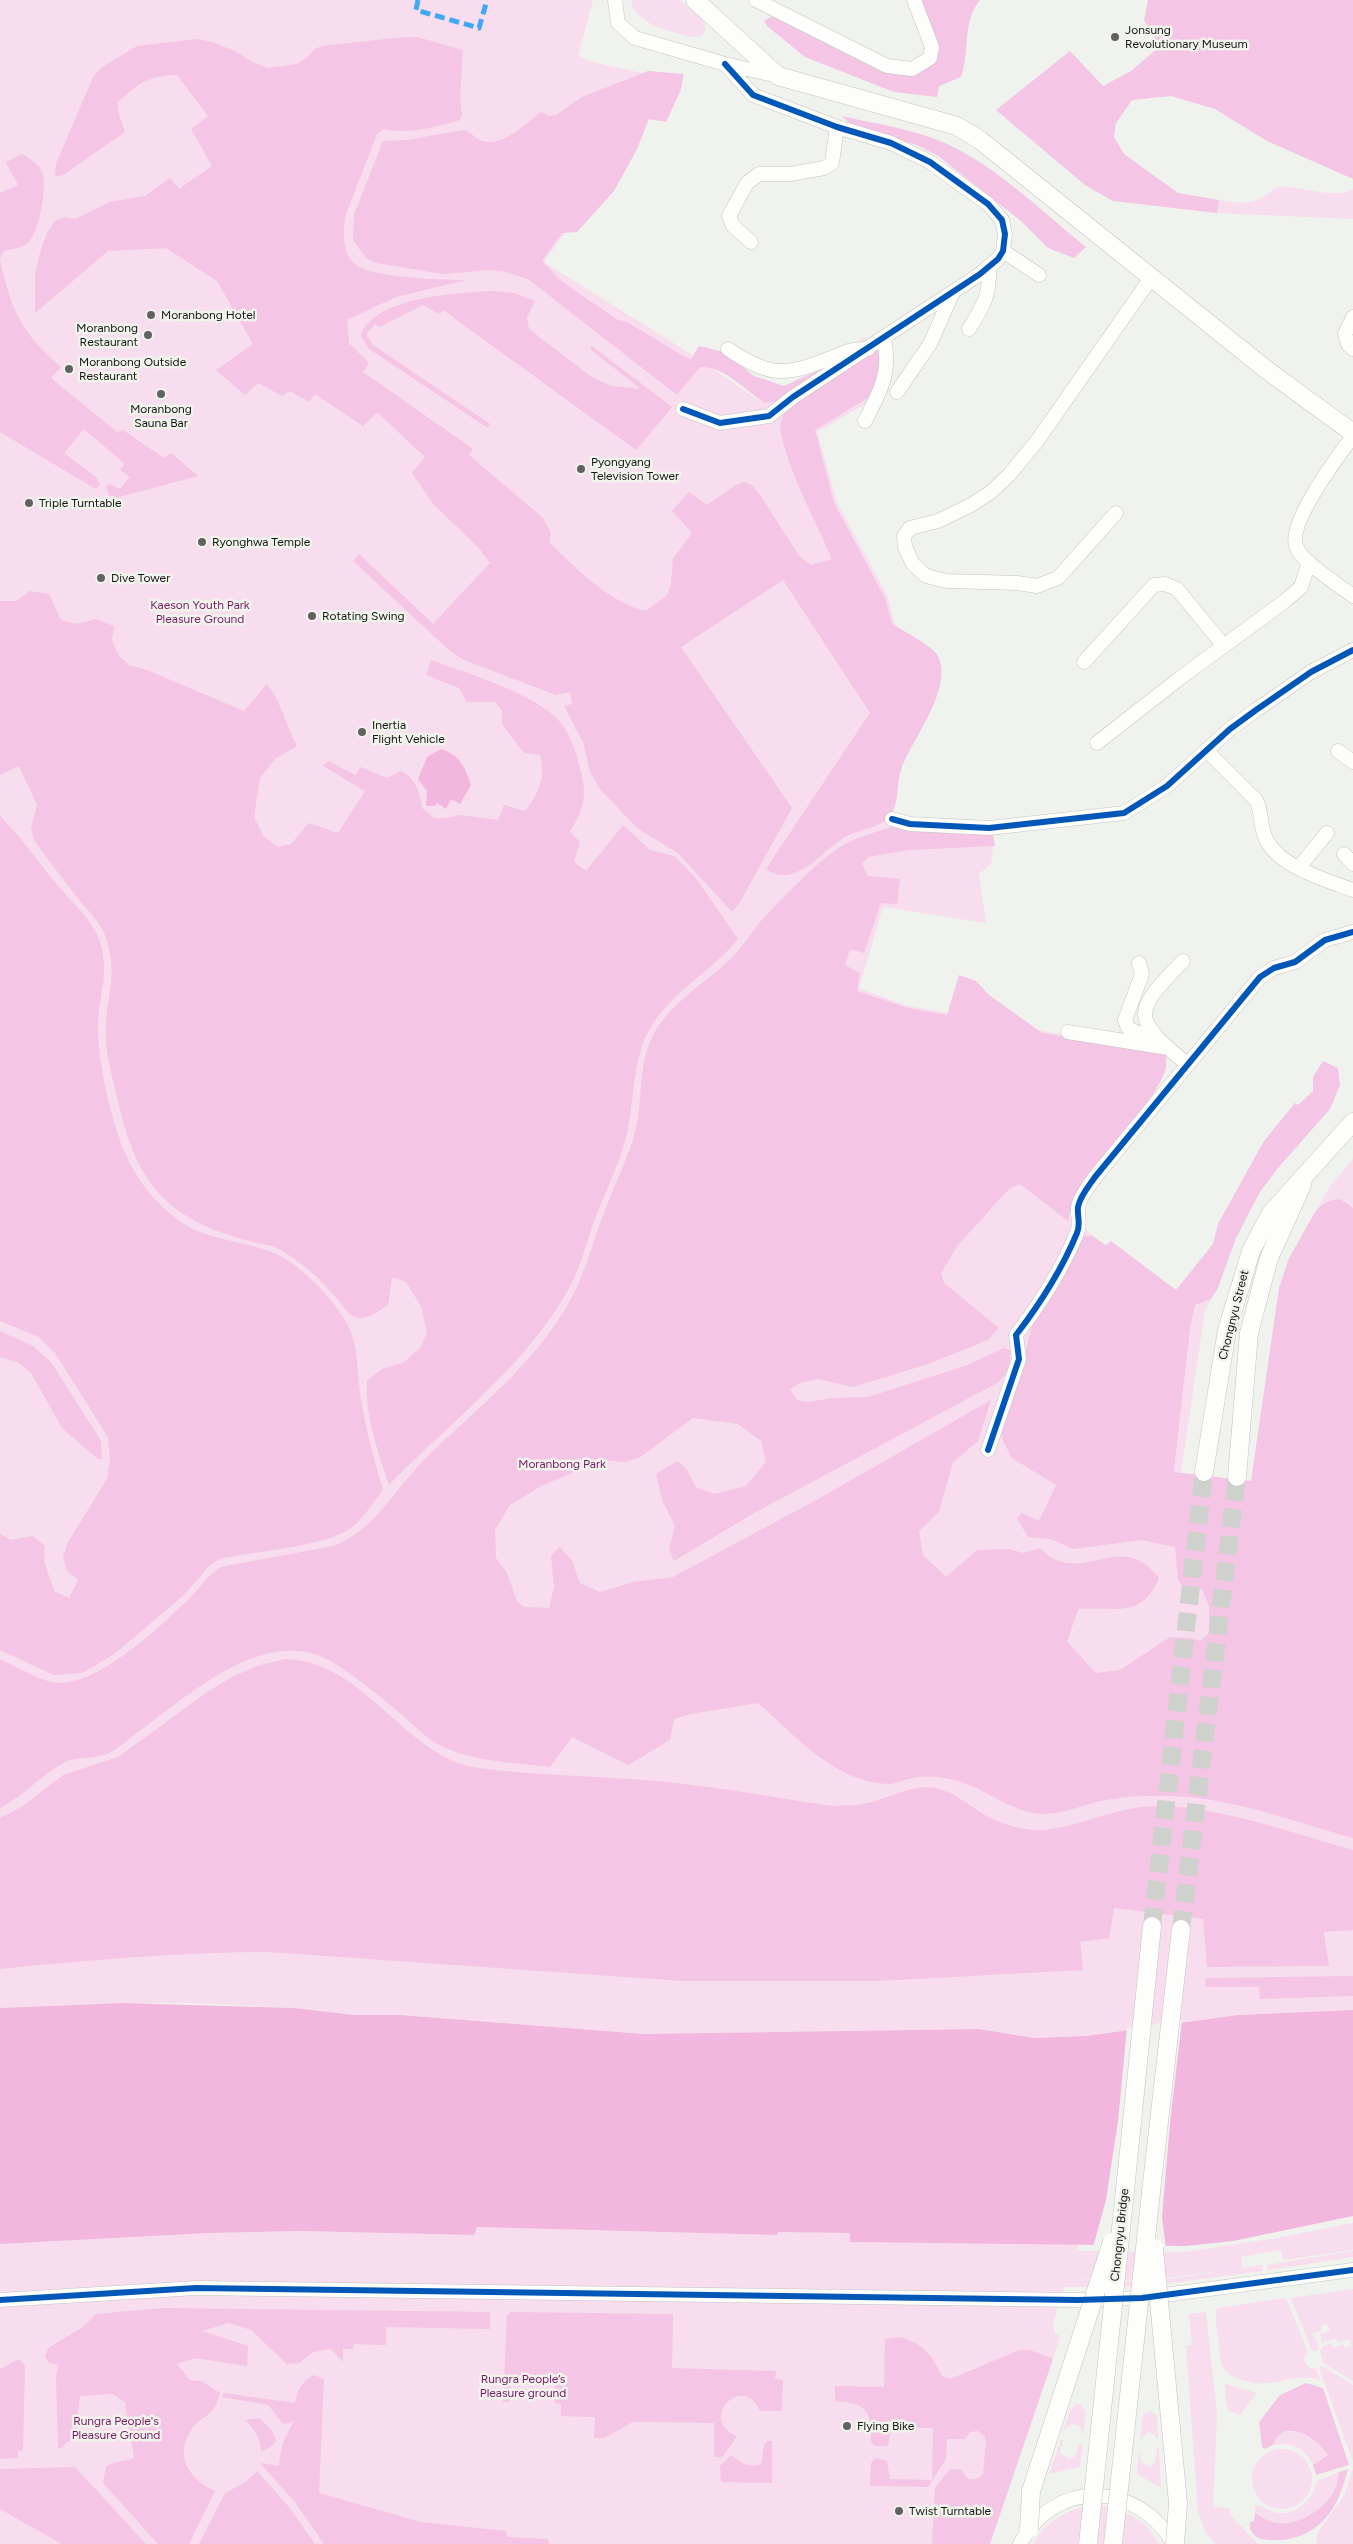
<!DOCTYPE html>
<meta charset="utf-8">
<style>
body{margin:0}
canvas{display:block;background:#f0f2ee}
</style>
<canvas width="1353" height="2544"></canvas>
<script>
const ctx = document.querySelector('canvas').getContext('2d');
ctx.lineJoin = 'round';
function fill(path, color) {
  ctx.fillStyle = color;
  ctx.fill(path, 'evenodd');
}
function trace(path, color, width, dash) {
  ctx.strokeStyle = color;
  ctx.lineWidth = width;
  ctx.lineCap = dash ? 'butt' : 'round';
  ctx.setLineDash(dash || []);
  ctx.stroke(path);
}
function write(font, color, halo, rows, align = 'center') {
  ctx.font = font + ' Figtree,sans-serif';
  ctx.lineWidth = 5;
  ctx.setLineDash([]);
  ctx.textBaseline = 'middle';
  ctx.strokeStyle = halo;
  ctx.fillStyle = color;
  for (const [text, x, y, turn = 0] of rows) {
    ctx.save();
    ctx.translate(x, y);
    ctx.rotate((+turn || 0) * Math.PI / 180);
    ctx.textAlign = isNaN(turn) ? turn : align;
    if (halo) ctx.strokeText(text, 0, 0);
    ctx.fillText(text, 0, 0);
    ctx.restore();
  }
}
const green = new Path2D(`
 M0,0H593L578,56L592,62L674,80L544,262L699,359L761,402L865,337L881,362L872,400L817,432L837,502L888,597L894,623L932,658L891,804L898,830L993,846L991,864L979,874L986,923L883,907L859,988L904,1005L1168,1054L1063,1211L1125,1262L1165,1479L1353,1600V2010L1238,2015L1086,2036L1034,2038L979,2029L644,2034L400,2015H354L294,2008L191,2003H124L0,2008Z
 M631,0H680L703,19L706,30L701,36L690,37L652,25L634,11Z
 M1284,186C1301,188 1340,199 1353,189V219L1217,213L1219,200C1233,202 1250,206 1263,197C1271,192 1275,187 1284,186Z
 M1353,1159V1208L1340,1199L1332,1200L1319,1206L1330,1186Z
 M1211,1299L1205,1310L1181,1473L1174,1472L1190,1329L1195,1305Z
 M1353,2223V2250L1283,2260L1281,2250L1241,2257L1243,2268L1148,2280L1067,2279L1148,2282L1262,2265L1263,2271L1148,2286L1064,2287L1053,2324L1055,2334L1060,2336L1053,2359L1043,2356L985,2544H0V2244L209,2233L300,2231L474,2235L476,2227L777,2235V2232L851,2233V2242L1078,2244L1076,2251L1184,2252L1283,2237Z
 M1353,2251V2257L1268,2270L1267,2265Z
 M1353,2289V2381L1323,2363L1320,2352L1322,2347L1331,2343L1333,2348L1343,2344L1344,2348L1351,2346L1349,2339L1338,2342L1336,2338L1322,2343L1320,2334L1330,2331L1327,2324L1321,2326L1322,2330L1312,2334L1319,2346L1317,2351H1312L1291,2298Z
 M1286,2298L1308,2352L1304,2358C1305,2365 1308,2368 1316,2369L1320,2380C1291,2371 1275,2391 1242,2380C1222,2374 1221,2365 1219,2346C1218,2334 1214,2319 1217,2308Z
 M1206,2312L1217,2414L1213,2507L1229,2508L1231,2516L1258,2544H1216L1205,2532L1198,2512L1186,2346L1192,2345L1189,2314Z
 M1322,2366L1353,2385V2461L1319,2368Z
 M1225,2384L1257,2393L1240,2415L1229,2411L1226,2403Z
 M1076,2404H1081L1086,2412L1083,2437L1081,2427L1074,2424L1067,2427L1063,2432L1071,2409Z
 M1151,2411L1157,2416L1158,2441L1154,2434L1148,2432L1140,2440L1143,2415Z
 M1295,2431C1311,2435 1320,2441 1328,2455L1313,2465C1305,2448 1292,2442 1273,2445C1277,2433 1282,2432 1295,2431Z
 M1061,2440H1063L1060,2453L1068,2459L1075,2457L1080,2443L1083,2444L1080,2467L1049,2474Z
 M1157,2448H1159L1161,2488L1137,2474L1139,2450L1141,2462L1150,2467L1155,2462Z
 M1252 2479a30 30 0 1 1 60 0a30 30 0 1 1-60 0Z
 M1353,2469V2544H1316L1318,2532L1344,2496Z
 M1339,2472C1338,2478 1337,2485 1334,2491C1324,2510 1294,2529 1272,2522C1266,2520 1260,2516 1255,2513V2506C1262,2504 1266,2510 1273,2512C1292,2518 1314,2501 1316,2482Z
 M1095,2505C1122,2507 1146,2519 1159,2544H1033C1046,2520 1069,2508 1095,2505Z`);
const forest = new Path2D(`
 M917,0H980C962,21 970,52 961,77L939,86L937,97L894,92L805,57L767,26L764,21L772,16L912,75L928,67L935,59Z
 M1148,0H1353V179L1267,141L1215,109L1171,96L1132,100L1116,123L1114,137L1124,154L1178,193L1219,200L1217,213L1113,201L1085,185L996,110L1070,51L1103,86L1131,71L1159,47L1144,20Z
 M404,37H417L463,50L460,98L462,115L460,120C437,127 406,135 383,129L377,134L345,217C343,232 342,253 355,264C371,278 444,280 466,280L396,297L347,320L349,343L369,363L363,372L473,449L469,455L543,518L551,533L549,542C576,568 609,603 646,611L667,595L671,584L673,559L692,533L672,511L689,492L707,505L736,485L744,482L752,485L760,495L800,557L811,565L832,559C815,519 791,477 781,434C779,425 782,417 786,409L878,348L885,353L871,396L815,430L834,503L885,598L892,624C903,631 933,646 938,656C954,689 911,740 901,770C896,785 900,804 889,817C879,828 860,829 847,836C829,845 814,867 794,873C784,877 774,875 766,869L870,713L783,580L681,647L792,808L740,902L732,912L678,853L637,828L600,789L590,772L583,742L564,706L572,704L570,692L556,695L464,660L449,650L353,561L359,554L433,624L490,563L478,547L434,505L412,473L425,457L377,412L363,426L315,394L309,402L290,391L282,396L258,383L245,395L216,370L253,344L217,281L166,248L108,251L35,313V275L39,256L47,233L55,221L66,217L75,219L110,202L145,196L170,178L179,189L212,166L191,129L208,116L177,75C149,75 138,84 118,102L119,115L125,132L63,175L55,177L56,164L93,77L101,68L137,46L197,39L212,42L237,52L252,62L268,68L297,64L309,56L315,49L322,46Z
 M648,71L684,74L680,92L666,122L649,119L637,149L614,191L577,232L562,233L542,261L561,281L618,320L627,322L683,356L691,359L699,346L724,352L754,376L784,386L816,372L818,375C802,386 783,406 763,402C746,390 722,365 700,367L677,395L528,279L502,271L488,270L443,274L376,263L365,257L353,240L354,215L383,141L407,140L463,130C471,131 475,139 483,141C503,147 526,123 541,112L549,116L556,115L582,97Z
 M842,116C876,124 914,129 945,143C998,167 1041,211 1086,247L1074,258L1048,248L1021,221L938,156L919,146L848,122Z
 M22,154C29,158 39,164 42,172C48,186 39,234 27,244C21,248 11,249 4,251L0,258V193L18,185L6,162Z
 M0,260C11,310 22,334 61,367L51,378L117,432L123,430L164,458L171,453L198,476L115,498L109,495L106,487L109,484L120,489L130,477L120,470L125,464L84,429L64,453L96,477L100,484L96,489L0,432Z
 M494,291L514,293L535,301L527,317L529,329L593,378L612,386L641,389L590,349L592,346L672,407L636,450L443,310L439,314L423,305L379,327L375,324L366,334L373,345L490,424L488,428L369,349L361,336C371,297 462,292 494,291Z
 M30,591L49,594L61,620L77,624L96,619L114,626L112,640L118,655L129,665L147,670L244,711L267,684C281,702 286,725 297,746L275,759L260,778L254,817L264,837L278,847L291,844L309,823L338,833L365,791L323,766L329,761L355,775L361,767L387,778L401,771C416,779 420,792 422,808L434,818H446L460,815L498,820L504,805L525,811C539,793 546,778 540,755L524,753L502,724V711L495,702H467L459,688L426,675L431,660C466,673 537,694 560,722C570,734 575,749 579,764C587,794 586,805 570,832L580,842L574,862L586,871L623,825L650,850L674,856L695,877L738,939C712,971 673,990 651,1027C632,1058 635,1098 627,1133C620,1163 605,1193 594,1221C586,1244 581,1267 569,1288C529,1363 448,1424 389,1485C378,1452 365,1416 367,1381L382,1369L403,1363L420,1348L427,1333L421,1306L406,1282L392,1277L388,1305C379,1311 370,1318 360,1318C351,1318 344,1308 339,1301C321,1279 299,1259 273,1246C177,1227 138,1195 117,1097C113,1079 107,1060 106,1042C103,1004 119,981 107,941C102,923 89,912 77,897C63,879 48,860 34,840L31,828L37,805L19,766L0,775V601H16Z
 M0,816C20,836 36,859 54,881C69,900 94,920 101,945C109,976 99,994 98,1024C97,1060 111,1122 126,1155C138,1184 165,1215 193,1229C216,1240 250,1243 274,1253C297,1262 328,1294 342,1315C360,1341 356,1369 361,1400C366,1430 374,1460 383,1490C373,1502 363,1519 351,1528C325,1547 253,1551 219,1559L208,1567L184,1595L113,1655L82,1673L54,1675L0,1650V1534L11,1540L33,1536L45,1546L44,1561L54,1591L69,1598L78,1580L67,1571L63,1557L68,1542L107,1479L110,1459L108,1437L55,1353L39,1337L0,1321Z
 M893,826L993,834L995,846L909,850L868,857L862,864L868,876L900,879L897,904L881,903L864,953L850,949L845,965L860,973L857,991L908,1008L947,1015L959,975L976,981L989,995L1042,1033L1165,1053C1170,1068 1161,1080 1154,1093L1074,1197L1068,1221L1020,1184L1010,1188L957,1246L941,1273L944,1283L999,1328L989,1339L971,1347L928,1364L853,1387L818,1379L800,1383L790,1389L797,1400L807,1402L833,1398L868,1397L965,1366L1004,1348L1010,1350C1011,1363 1008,1372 999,1382L754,1513L674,1561L669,1549L675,1526L662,1500L656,1474L678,1461L687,1470L696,1487L714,1494L746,1486L766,1462L761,1441L738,1424L693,1418L639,1458L624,1462L603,1460L541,1486L510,1505L495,1530L496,1558L507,1573L517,1601L524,1607L549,1608L554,1587L551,1556L560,1547L572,1561L580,1583L600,1592L633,1582L673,1577L820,1498L991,1400L978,1441L953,1462L939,1512L919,1531L923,1555L946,1577L977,1550L1009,1549L1023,1553L1040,1548C1045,1552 1050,1558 1056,1560C1095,1575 1123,1533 1159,1578C1142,1620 1114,1606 1078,1609L1067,1642L1096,1673L1120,1670L1170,1637L1191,1638L1200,1641L1209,1633V1606L1202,1589L1183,1587L1178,1579L1175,1547L1142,1540L1073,1549L1051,1539L1028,1537L1017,1518L1022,1513L1039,1521L1056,1485L1012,1458L1002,1439L1001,1424L1020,1374L1033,1322L1084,1236H1092L1106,1245L1111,1241L1176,1290L1213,1244L1218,1224L1264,1141L1295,1103L1298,1105L1313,1091V1077L1323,1061L1338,1068L1340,1085L1330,1109L1278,1168L1260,1192L1236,1238L1218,1288L1211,1299L1195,1305L1190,1329L1174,1472L1251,1481L1279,1288L1289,1258L1315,1212C1321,1203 1330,1200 1340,1199L1353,1208V1838C1295,1822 1233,1798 1173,1796C1150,1795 1127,1796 1105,1800C1085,1804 1066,1813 1046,1814C1015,1815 987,1789 958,1781C944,1777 926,1775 913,1778C905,1779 898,1783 891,1784C836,1784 796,1736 758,1703L690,1714L674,1719L670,1740L628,1765L572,1737L550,1767C512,1762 469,1762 436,1743C423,1736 412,1723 401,1714C380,1696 357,1678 334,1663C266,1622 190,1695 137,1733C128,1739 119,1748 109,1753C96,1759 78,1756 65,1762C43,1773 24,1796 0,1808V1659C14,1666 37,1679 52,1682C94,1690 157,1629 186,1602C198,1590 207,1576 221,1567L333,1546C373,1532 396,1488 425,1459C477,1408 537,1363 572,1297C586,1270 593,1241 604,1213C614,1185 629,1157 636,1129C642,1101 639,1071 649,1044C666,1002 708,984 737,952C745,943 752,932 760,922C779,901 817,862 840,847C856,837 875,833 893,826Z
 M0,1331L33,1346L51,1362L101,1441L102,1459H98L62,1428L31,1373L19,1363L0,1357Z
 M285,1659C356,1661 393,1734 453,1761C468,1768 488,1769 505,1771C546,1775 588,1776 629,1779C697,1783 765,1796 832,1806C842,1805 853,1806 863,1804C887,1800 911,1784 936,1788C955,1792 969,1806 985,1815C999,1823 1016,1828 1032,1830C1062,1833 1109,1810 1143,1807C1206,1801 1291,1833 1353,1850V1930L1324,1932L1329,1966L1207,1967L1203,1919L1114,1908L1109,1938L1080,1942L1083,1970L878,1981H682L269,1952C179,1952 89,1960 0,1969V1818L23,1806L63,1775L118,1757L206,1693L232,1677L257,1666Z
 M1353,1976V1996L1260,1999L1259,1987H1205L1206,1978Z
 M163,2308L490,2312V2329L386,2327V2345L354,2344L353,2349H343V2362L331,2349L313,2352L299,2363L287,2364L251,2330L229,2323L202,2331L248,2346L247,2366L195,2358L177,2364L190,2380L202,2381L220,2393C213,2421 202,2412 190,2432C174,2457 191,2481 215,2491L189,2544H158L103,2483L106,2467C113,2461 125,2462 134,2458L125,2402L112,2394L80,2396L75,2440L67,2442L62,2448H58L56,2376L58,2365L48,2362L45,2357L48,2348L83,2327L96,2314Z
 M511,2312L673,2314L672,2368L776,2371L775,2379L783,2380L782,2411H760C742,2371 697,2421 737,2436L721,2459V2457H714V2423L633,2422L604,2438H594L595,2417L561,2416V2404L555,2403V2382L510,2379L509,2402H503L507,2316Z
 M900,2337C925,2345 930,2353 942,2376L950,2379L1020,2350H1030L1053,2359L990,2544H932L935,2488L950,2469L962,2470C966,2481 976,2482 983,2474L986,2441L985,2437L978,2431L970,2432L965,2439H947L946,2459L928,2487L870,2486L871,2463L876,2458L887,2461L890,2479L932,2480L933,2428L891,2427L888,2446H875L871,2442C872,2410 866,2403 835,2401V2386L884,2387L885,2339Z
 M19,2359L25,2366L23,2450L18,2451V2458L0,2459V2369Z
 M314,2375L324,2379L319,2493L421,2522L506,2531L507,2537L548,2539L549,2544H556H324L295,2502L260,2463L279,2466C280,2449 285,2436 294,2421L283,2424L268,2405L222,2397L224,2393L295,2403C297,2391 302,2381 314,2375Z
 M1306,2383L1323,2388L1349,2465L1316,2475L1313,2465L1328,2455C1317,2437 1283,2416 1273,2445L1265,2449L1262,2447L1259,2422L1280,2395Z
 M259,2418L271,2429L276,2440L272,2446L261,2452C261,2438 255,2429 245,2420Z
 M767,2441H772V2483L721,2482L720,2466L731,2455C741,2462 748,2469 761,2464L764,2445Z
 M75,2467L146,2544H62L0,2509V2469Z
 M1348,2469C1343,2488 1337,2507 1323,2521C1307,2538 1280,2544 1258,2538C1252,2534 1249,2529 1250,2522L1254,2521L1255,2513C1260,2516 1266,2520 1272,2522C1294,2529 1324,2510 1334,2491C1337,2485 1338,2478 1339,2472Z
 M257,2471L288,2506L315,2544H199L225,2493L246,2482Z`);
const water = new Path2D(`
 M441,749C460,755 465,767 471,785L460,804L451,799L446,809L437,803L435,806H426L427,791L418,779L427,757Z
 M124,2003L294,2008L354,2015H400L644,2034L979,2029L1034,2038L1086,2036L1238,2015L1353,2010V2216L1233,2241L1186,2246L850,2242V2233L778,2232L777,2235L477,2227L474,2235L300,2231L209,2233L0,2244V2008Z`);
const pier = new Path2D(`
 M1182,2020L1170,2123L1162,2217L1166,2248L1093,2247L1106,2200L1118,2121L1127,2028Z`);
const majorTunnel = new Path2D(`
 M1152,1926L1204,1472
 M1181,1929L1237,1477`);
const minor = new Path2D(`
 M615,0L618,23L635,38L725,64L778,76
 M756,0L887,66L912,69L930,58L932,47L914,0
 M751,242L733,226L729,216L747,183L759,174H790L824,168L832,163L837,127
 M1003,251L1039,275
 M1353,317L1345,334L1348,344L1353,349
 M969,329C984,305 990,295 989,267
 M728,349C768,376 784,377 828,359C844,353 851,348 868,349
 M897,392L930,344L953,292
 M683,409L720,423L769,416L793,397L980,274L998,259L1003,251L1005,234L1002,220L988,204L930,162L891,143L837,127L753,95L725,64
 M865,421C881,389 891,374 884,338
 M1353,436C1339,455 1288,522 1296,546C1301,562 1339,585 1353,596
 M1116,513L1058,578L1037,586L1017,583L947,581L926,576L913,564L905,547L904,536L910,528L938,521L971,505L991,492L1009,475L1037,441L1151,278
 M1084,662L1154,585L1165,584L1177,589L1224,646
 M1097,743L1180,678L1285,601L1301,587L1309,562
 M1206,750L1256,800C1263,813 1259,827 1267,841C1282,868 1326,880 1353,890
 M1338,751L1353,762
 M892,819L910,824L989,828L1124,813L1167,786L1230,729L1256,710L1311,672L1353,650
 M1344,854L1353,864
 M1299,867L1327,833
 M1183,961C1131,1014 1132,1018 1188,1065
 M1139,963L1142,974L1125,1020L1128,1028L1138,1033L1154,1036
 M1068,1032L1168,1048
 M988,1450L1019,1359L1016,1335C1040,1304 1062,1269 1077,1233C1081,1224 1077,1216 1078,1207C1080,1196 1089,1186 1095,1177L1260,977L1274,968L1295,962L1325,940L1353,932
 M0,2300L196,2288L1078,2300L1142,2298L1353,2270
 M1020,2544C1055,2478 1137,2481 1174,2544`);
const major = new Path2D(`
 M695,0L778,76L957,126L980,140L1268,371L1353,433
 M1204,1472L1227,1330L1251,1251L1271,1213L1353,1122
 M1237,1477L1249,1333L1269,1258L1302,1185
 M1125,2190L1152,1926
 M1151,2192L1181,1929`);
const majorBridge = new Path2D(`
 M1154,2248L1178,2503L1175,2544
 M1029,2529L1031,2491L1112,2242
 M1088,2544L1125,2190
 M1113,2544L1151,2192`);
const quiet = new Path2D(`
 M418,0L416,10L479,28L487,0`);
const cycleway = new Path2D(`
 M683,409L720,423L769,416L793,397L980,274L998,259L1003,251L1005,234L1002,220L988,204L930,162L891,143L837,127L753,95L725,64
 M892,819L910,824L989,828L1124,813L1167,786L1230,729L1256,710L1311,672L1353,650
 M988,1450L1019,1359L1016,1335C1040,1304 1062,1269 1077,1233C1081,1224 1077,1216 1078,1207C1080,1196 1089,1186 1095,1177L1260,977L1274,968L1295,962L1325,940L1353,932
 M0,2300L196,2288L1078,2300L1142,2298L1353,2270`);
const markers = [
 [1115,37,5,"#61625f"],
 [151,315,5,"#61625f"],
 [148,335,5,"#61625f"],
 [69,369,5,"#61625f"],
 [161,394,5,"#61625f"],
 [581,469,5,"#61625f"],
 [29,503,5,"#61625f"],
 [202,542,5,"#61625f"],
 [101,578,5,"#61625f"],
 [312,616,5,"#61625f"],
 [362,732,5,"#61625f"],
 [847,2426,5,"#61625f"],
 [899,2511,5,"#61625f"]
];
const poiNames = [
 ["Jonsung",1125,30],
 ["Revolutionary Museum",1125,44],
 ["Moranbong Hotel",161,315],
 ["Moranbong",138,328,"right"],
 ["Restaurant",138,342,"right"],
 ["Moranbong Outside",79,362],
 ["Restaurant",79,376],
 ["Moranbong",161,409,"center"],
 ["Sauna Bar",161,423,"center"],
 ["Pyongyang",591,462],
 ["Television Tower",591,476],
 ["Triple Turntable",39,503],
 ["Ryonghwa Temple",212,542],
 ["Dive Tower",111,578],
 ["Rotating Swing",322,616],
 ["Inertia",372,725],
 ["Flight Vehicle",372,739],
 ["Flying Bike",857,2426],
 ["Twist Turntable",909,2511]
];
const parkNames = [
 ["Kaeson Youth Park",200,605],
 ["Pleasure Ground",200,619],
 ["Moranbong Park",562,1464],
 ["Rungra People’s",523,2379],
 ["Pleasure ground",523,2393],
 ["Rungra People's",116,2421],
 ["Pleasure Ground",116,2435]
];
const streetNames = [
 ["Chongnyu Street",1234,1315,-76],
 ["Chongnyu Bridge",1120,2235,-84]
];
fill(green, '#f7dded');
fill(forest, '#f4c5e4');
fill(water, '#f2b6df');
fill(pier, '#f0f2ee');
trace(majorTunnel, '#cfd1cd', 18, [18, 9]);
trace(minor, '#c2c4c1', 15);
trace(major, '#c2c4c1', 19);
trace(minor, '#fdfdfc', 14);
trace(major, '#fdfdfc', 18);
trace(majorBridge, '#c2c4c1', 19, []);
trace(majorBridge, '#fdfdfc', 18);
trace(quiet, '#3fa9f5', 5, [10, 5]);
trace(cycleway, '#0057b8', 6);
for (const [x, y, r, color] of markers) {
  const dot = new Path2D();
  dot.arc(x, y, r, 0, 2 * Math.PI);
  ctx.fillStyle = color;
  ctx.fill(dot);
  trace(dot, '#f1f4ec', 2);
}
write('12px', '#141512', '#f1f4ec', poiNames, 'left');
write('12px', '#7a1864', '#f1f4ec', parkNames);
write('12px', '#141512', '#f1f4ec', streetNames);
</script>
